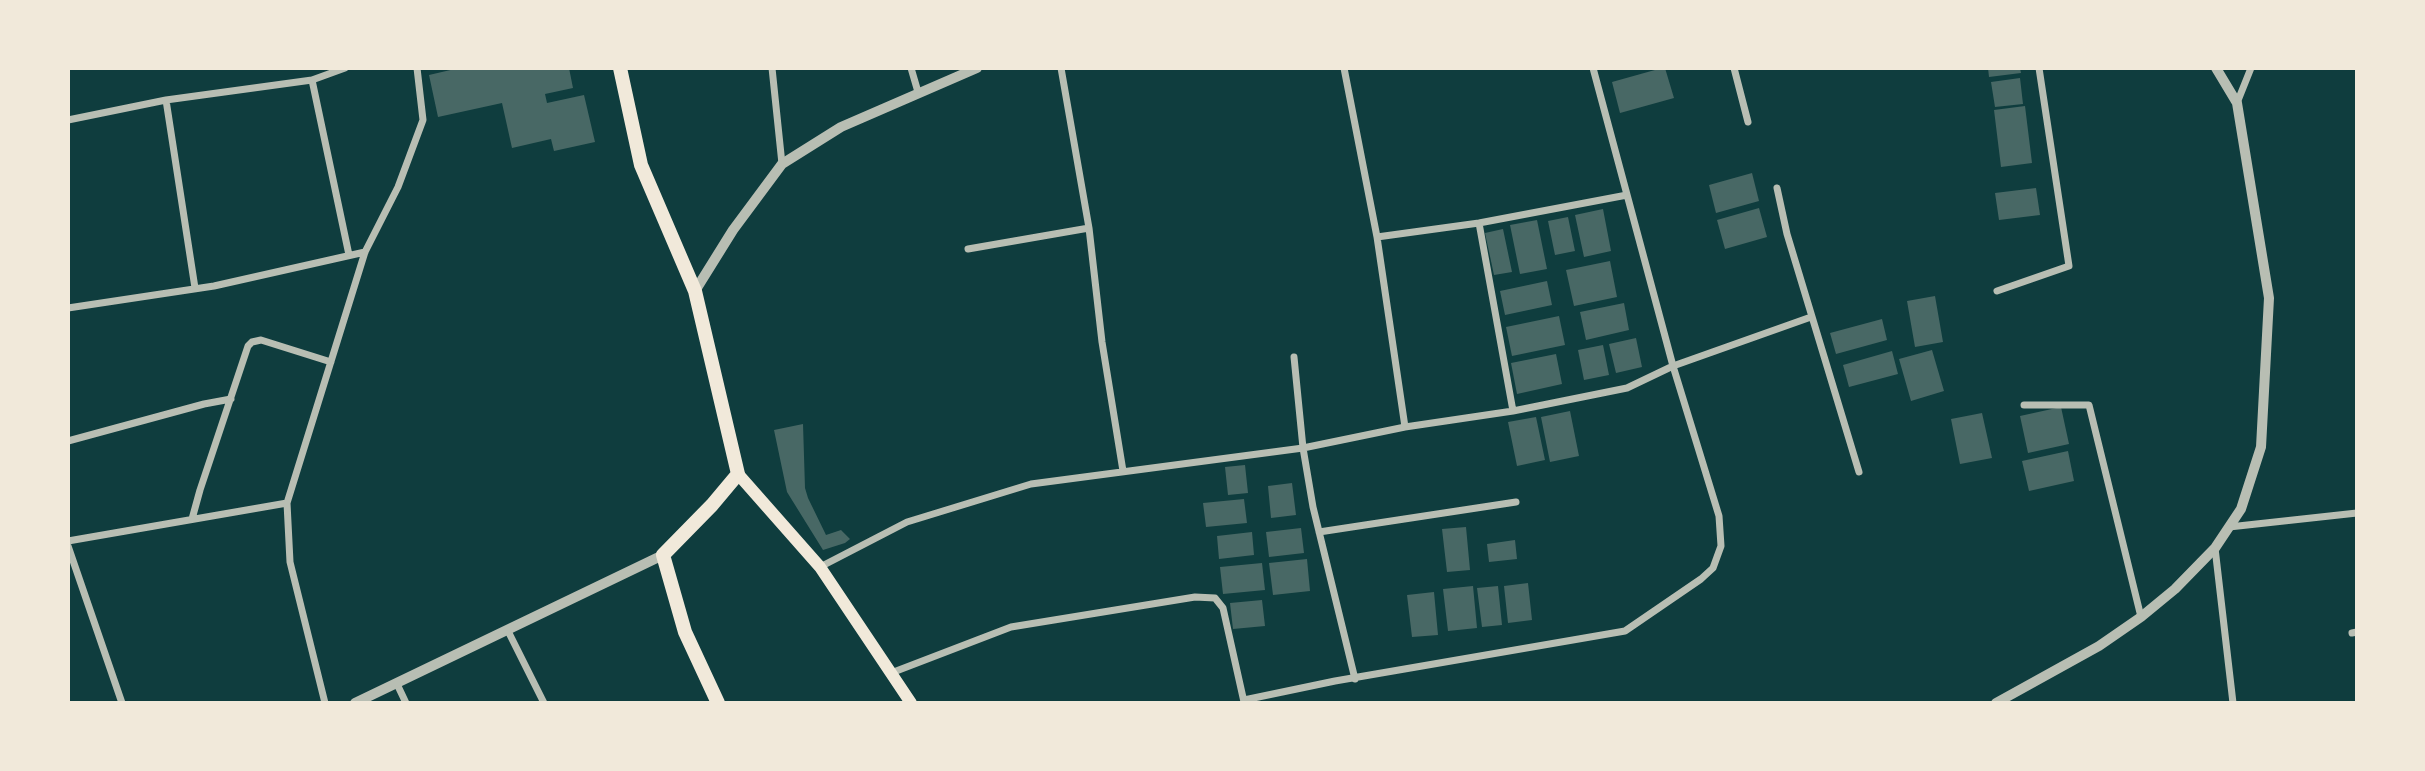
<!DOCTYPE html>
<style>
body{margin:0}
#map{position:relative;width:2425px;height:771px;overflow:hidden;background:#0f3d3e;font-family:"Source Sans 3",sans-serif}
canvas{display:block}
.frame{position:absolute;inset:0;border:70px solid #f1e9da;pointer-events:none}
</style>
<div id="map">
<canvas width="2425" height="771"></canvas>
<div class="frame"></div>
</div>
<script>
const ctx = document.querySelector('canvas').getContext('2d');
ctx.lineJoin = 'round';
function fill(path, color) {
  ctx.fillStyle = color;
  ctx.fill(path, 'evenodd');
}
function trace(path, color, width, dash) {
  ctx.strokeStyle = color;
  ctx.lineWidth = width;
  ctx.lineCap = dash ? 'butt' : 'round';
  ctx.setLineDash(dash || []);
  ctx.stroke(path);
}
const building = new Path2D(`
 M459,68H569L573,88L545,94L547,103L584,95L595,142L554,151L551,139L512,148L502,103L438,117L429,75Z
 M1662,68H1665L1674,98L1620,113L1612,82Z
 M1988,68H2020L2021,73L1989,77Z
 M2020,78L2023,104L1995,107L1991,82Z
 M2025,106L2032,163L2001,167L1994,110Z
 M1752,173L1759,201L1716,213L1709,185Z
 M2036,188L2040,215L1999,220L1995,193Z
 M1759,208L1767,237L1725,249L1717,220Z
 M1603,209L1611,251L1584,257L1575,215Z
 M1568,217L1575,251L1555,255L1548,221Z
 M1537,220L1547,269L1520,274L1510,225Z
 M1503,229L1512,272L1494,275L1485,233Z
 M1610,261L1617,297L1574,306L1566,270Z
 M1547,281L1552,305L1505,315L1500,291Z
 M1935,296L1943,342L1915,347L1907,301Z
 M1624,303L1629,330L1586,340L1580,312Z
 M1559,316L1565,345L1512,356L1506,327Z
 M1882,319L1887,340L1836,354L1830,333Z
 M1636,338L1642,367L1616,373L1609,344Z
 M1603,345L1609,375L1584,380L1578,350Z
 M1932,350L1944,391L1911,401L1899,359Z
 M1892,351L1898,374L1849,387L1843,365Z
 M1556,354L1562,384L1517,394L1511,363Z
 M2061,407L2069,444L2028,453L2020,416Z
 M1570,411L1579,456L1550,462L1541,417Z
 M1982,413L1992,458L1960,464L1951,419Z
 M1536,417L1545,460L1517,466L1508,422Z
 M803,424L805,488L808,498L826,535L841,530L850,539L845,543L823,550L787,492L774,430Z
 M2068,451L2074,481L2029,491L2022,461Z
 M1245,465L1248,493L1228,495L1225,467Z
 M1292,483L1296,515L1271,518L1268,486Z
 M1244,499L1247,523L1206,527L1203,503Z
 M1466,527L1470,570L1447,572L1442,529Z
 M1301,528L1304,553L1269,557L1266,532Z
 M1252,532L1254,555L1219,559L1217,536Z
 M1515,540L1517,559L1489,562L1487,544Z
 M1307,559L1310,591L1273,595L1269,563Z
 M1262,563L1265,590L1223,594L1220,567Z
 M1528,583L1532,620L1508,623L1504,586Z
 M1473,586L1477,628L1448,631L1443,589Z
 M1498,586L1502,625L1482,627L1477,588Z
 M1434,592L1438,635L1412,637L1407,595Z
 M1262,600L1265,626L1233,629L1230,603Z`);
const minor = new Path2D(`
 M772,68L782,164
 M911,68L918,92
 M1061,68L1089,228L1102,342L1123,471
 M1344,68L1377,237L1405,427
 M1734,68L1748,122
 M312,80L349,255
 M166,100L195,288
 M2237,103L2251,68
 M68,120L166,100L312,80L345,68
 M1777,188L1787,234L1859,472
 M1479,223L1513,411
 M1377,237L1479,223L1627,195
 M968,249L1089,228
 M1997,291L2069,266L2039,68
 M68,308L214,286L365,252
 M1294,357L1303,448L1313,507L1355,679
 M2024,405H2089L2141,617
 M68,441L204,404L231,399
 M192,519L200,490L248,346L252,342L261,340L331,362
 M2229,527L2357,513
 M1319,532L1516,502
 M68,541L287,503
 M68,546L122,703
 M2215,548L2233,703
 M820,567L907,522L1031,484L1303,448L1405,427L1513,411L1627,388L1673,366L1811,317
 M508,631L544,703
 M2352,633L2357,632
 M891,673L1011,627L1195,597L1215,598L1223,608L1244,702
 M397,684L406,703
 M1244,700L1335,681L1625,631L1701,579L1713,568L1721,546L1719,516L1673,366L1593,68
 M325,703L290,562L287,503L365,252L398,187L423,120L417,68`);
const tertiary = new Path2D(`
 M695,291L733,230L782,164L841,127L977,68
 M355,703L663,555
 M1996,703L2099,646L2141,617L2175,589L2215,548L2241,509L2261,447L2269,298L2237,103L2216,68`);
const secondary = new Path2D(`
 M738,474L820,567L911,703`);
const primary = new Path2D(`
 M620,68L641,165L695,291L738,474L712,505L663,555L685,632L718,703`);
fill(building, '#486865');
trace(minor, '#b8beb3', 7);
trace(tertiary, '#b8beb3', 10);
trace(secondary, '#f1e9da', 12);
trace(primary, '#f1e9da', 14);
</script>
